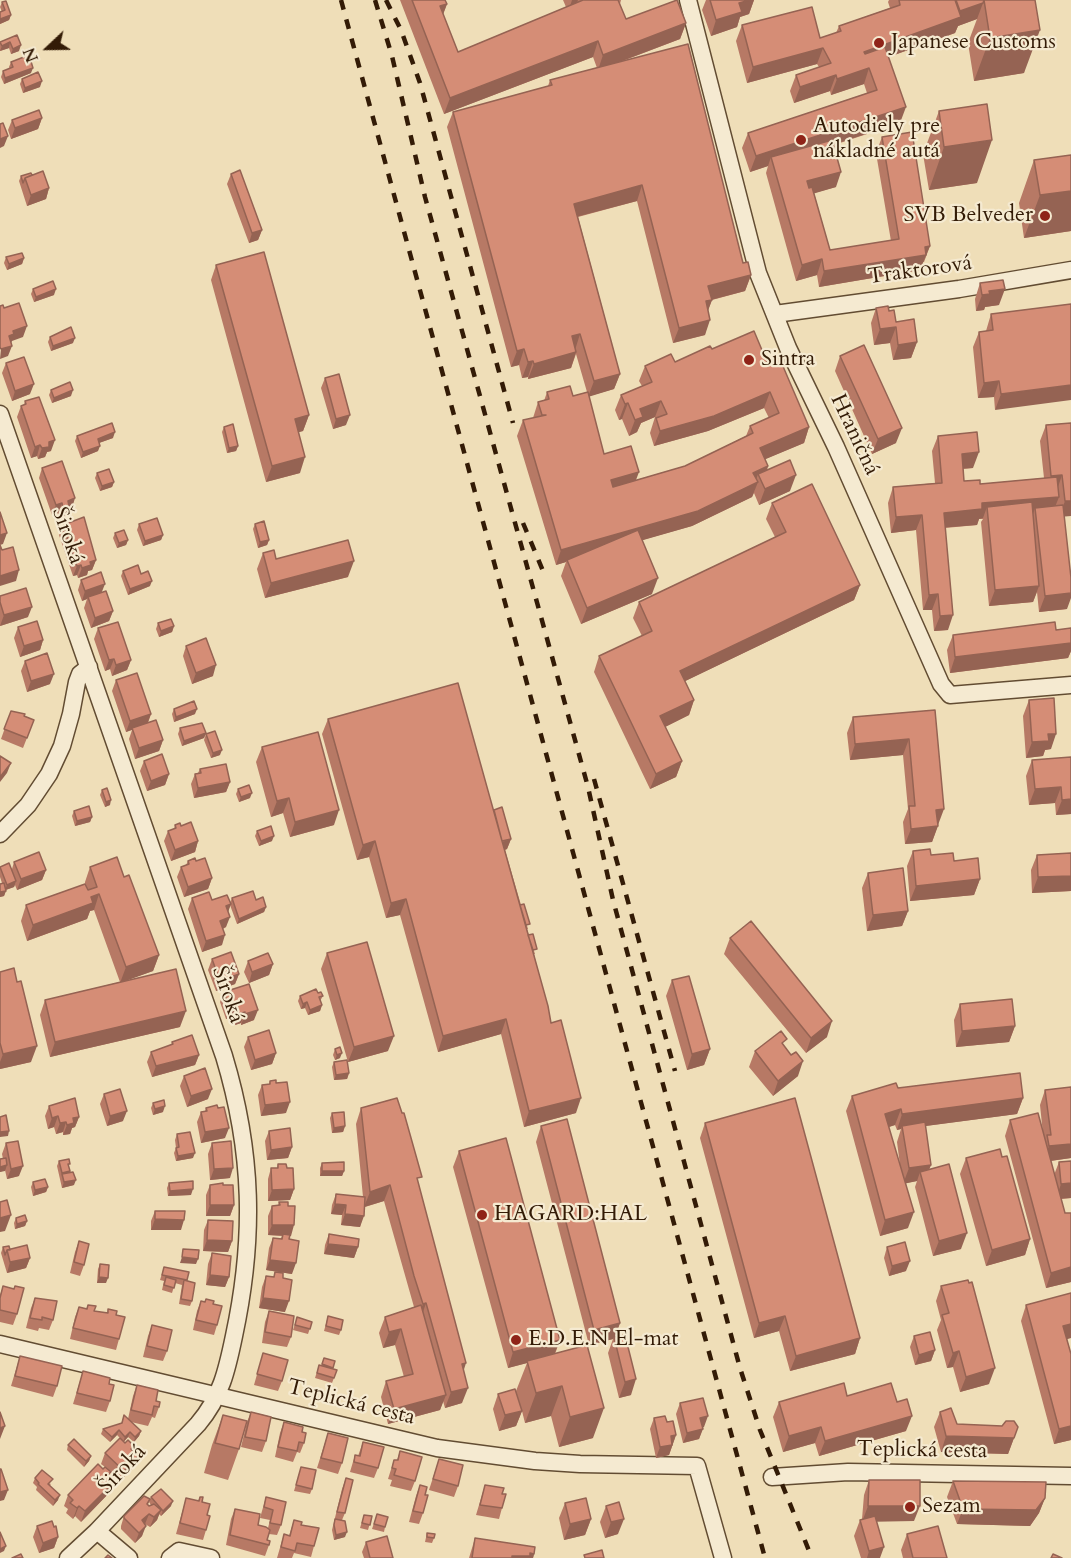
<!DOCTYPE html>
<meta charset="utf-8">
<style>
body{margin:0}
#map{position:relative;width:1071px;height:1558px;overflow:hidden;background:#efdeb8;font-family:Cardo,serif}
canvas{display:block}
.north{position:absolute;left:18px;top:18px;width:60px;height:60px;-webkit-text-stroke:4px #f5ead1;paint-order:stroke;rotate:248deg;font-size:16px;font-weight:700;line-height:24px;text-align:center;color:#331b06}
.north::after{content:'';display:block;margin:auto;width:21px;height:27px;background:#331b06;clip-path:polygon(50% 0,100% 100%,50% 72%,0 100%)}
</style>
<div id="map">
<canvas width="1071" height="1558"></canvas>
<div class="north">N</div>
</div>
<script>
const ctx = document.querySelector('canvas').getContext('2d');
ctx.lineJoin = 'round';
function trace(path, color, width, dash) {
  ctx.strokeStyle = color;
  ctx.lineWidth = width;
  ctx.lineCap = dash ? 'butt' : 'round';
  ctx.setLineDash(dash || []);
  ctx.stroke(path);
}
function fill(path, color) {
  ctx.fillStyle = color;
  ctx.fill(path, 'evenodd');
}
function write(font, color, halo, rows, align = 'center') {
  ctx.font = font + ' Cardo,serif';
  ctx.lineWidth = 4.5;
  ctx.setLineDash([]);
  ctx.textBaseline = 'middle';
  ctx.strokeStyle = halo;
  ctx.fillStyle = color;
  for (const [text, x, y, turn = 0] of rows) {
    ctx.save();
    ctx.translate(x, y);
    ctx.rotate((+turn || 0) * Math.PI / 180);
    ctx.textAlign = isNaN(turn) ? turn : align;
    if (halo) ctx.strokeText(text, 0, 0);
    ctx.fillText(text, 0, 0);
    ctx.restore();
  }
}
const street = new Path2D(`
 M688,0L758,273L788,348L836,447L941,684L950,695L1071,685
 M775,314L959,289L1071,270
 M0,414L224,1056C253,1152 255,1238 234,1336C227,1370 221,1397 198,1424L97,1531L68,1558
 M0,834L28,805L49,774L62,746L71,714L77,682L80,674L89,667
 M0,1344L437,1448L535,1461L580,1464L697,1466L723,1558
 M772,1477L848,1472L1071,1476
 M97,1531L129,1558
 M170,1558L179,1551L211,1558`);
const rail = new Path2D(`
 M341,0L765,1558
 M375,0L392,56L425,197L588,787L613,900L740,1368L760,1430L812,1558
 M386,0L401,30L420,83L513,423
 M523,523L543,571
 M594,779L675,1071`);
const wall = new Path2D(`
 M400,0H445L447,4L443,14L458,52L566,7L563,0H621L620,4L626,19L686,23L680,39L620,62L751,275L745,291L712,300L708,310L705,335L673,343L637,201L578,217L620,374L614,389L589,396L604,454L636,480L685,466L746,436L750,426L769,418L764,408L708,431L654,446L650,433L655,417L641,423L637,432L629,436L622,419L619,420L615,410L621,395L642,386L639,381L645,366L675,362L712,349L767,362L809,427L804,443L765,459L768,466L767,470L790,491L759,505L754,493L752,497L692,526L642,540L652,594L581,624L561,576L566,562L556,565L517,436L523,420L533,418L538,402L544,401L547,392L573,396L587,392L576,354L571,368L528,379V377L522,378L519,365L511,367L447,127L453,112L548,86L550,80L597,68L593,57L444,114Z
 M706,0H754L749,14L740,17L737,27L711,36L702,10Z
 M889,0H1035L1024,73L974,81L968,43L977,19L958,26L955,33L889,57L900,123L834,145L836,187L814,193L830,250L891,241L876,153L882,137L930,246L924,262H923L920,270L819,287L817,275L796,281L766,173L768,166L750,172L742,148L748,133L867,93L864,84L831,95L830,91L794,103L790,91L796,75L819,67L817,64L747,83L736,41L742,25L820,38L836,33L839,26L890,8L888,2Z
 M2,2L11,15L9,20L0,24V12H2L0,7Z
 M17,35L19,51L11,54L9,48L0,51V42Z
 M11,62L31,73L4,84L1,77L3,71L10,69L9,67Z
 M22,79L40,87L23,93L20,84Z
 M939,111L977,183L929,190L923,154Z
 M42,118L38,129L11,139L8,130L12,120Z
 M1071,155V231L1024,238L1019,203L1034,160Z
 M231,174L262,230L258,240L249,243L227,184Z
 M32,175L49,188L46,199L27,206L19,181L21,176Z
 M6,257L24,258L22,264L7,270L4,263Z
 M216,265L309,415L303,431L298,432L300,473L266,482L211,280Z
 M980,283L999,305L985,307L984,310L976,311L975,299Z
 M33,289L54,295L34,302L31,294Z
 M1071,304L995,410L994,397L978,398L973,347L979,332L986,331L991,314Z
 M876,308L889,311L896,322L917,342L911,358L893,360L890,343L874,345L871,323Z
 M50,337L73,343L51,351L48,342Z
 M840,356L896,443L872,454L835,371Z
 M6,363L30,394L12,401L2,373Z
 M325,378L346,425L333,429L321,388Z
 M51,390L71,396L52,403L49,395Z
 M25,401L51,451L47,452L45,457L38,459L37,456L31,458L17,417L21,406L24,405Z
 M1071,423V516H1064L1067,609L1039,612L1037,592L1033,602L989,606L981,522L983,519H979L977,525L945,528L948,630L934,631L932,610H923L916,530L891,533L888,503L893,487L935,483L932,451L938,436L973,468L963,469L964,481L980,484L1044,478L1040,441L1046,425Z
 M224,427L238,446L236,451L227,453L222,432Z
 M77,436L113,438L99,443L98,451L81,458L75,441Z
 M42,468L72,508L68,510L65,516L59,518L58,513L52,515L39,478Z
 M97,473L114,482L112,487L100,491L95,478Z
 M772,503L860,585L854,600L685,681L694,700L689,715L665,727L682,761L676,777L650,789L594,672L599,656L642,636L633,618L639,602L775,537L766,519Z
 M139,524L163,535L161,540L143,546L137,530Z
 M255,524L269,540L267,545L258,548L253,529Z
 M63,525L96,560L92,570L88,571L87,575L78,578L77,575L73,576L59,535Z
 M115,533L128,540L126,545L117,548L113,538Z
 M263,553L276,559L348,577L265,598L257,569Z
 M123,571L141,574L150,586L128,595L121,576Z
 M81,580L102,592L113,611L109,621L91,628L84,608L87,599L82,601L78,590Z
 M0,596L28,617L0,626Z
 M158,623L174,626L172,632L159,637L156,629Z
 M18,627L43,640L40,650L20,657L14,638Z
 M98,628L131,660L127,670L112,676L110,669L105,671L94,639Z
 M1071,628V651L1068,658L950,673L947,650L953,635L1056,630Z
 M186,646L213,676L192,684L183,656Z
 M25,661L50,684L27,692L21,671Z
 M116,680L151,714L148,723L163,740L159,751L135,759L129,739L132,730L126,732L112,691Z
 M1029,700L1051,749L1045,750L1043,756L1026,758L1023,716Z
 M174,709L195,714L174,722L172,714Z
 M935,710L938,825L932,842L905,844L903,822L908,809L903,755L850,760L847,733L853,717Z
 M11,711L34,720L23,748L1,739Z
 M328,719L494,810L511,839L507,849L505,850L528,929H527L535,954H534L551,1023L576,1113L524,1127L501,1034L438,1052L400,915L386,918L369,857L357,860L322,734Z
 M180,728L206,733L204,738L182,746L178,734Z
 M206,734L220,755L211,758L204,740Z
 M262,747L334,825L290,837L283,813L271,817L256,762Z
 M1071,757V814L1056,815L1055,803L1029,805L1026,776L1032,760Z
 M144,761L169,774L165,785L147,791L140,771Z
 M200,769L230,782L226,792L194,798L191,784L195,774L198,773Z
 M238,789L250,798L239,802L236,794Z
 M102,790L110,805L105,807L100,795Z
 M74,811L92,817L90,822L75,826L72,816Z
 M175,825L181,826L198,841L195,852L171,861L164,841L168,831L174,829Z
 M257,831L272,841L259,846L255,836Z
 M913,851L954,861L980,879L974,895L910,901L907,866Z
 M1071,853V891L1032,893L1031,870L1037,855Z
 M188,861L212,878L208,889L184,897L177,877L181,867L186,865Z
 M14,862L46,870L42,880L17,890L15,885L14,887L6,890L4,896L0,897V884L2,883L0,877V867L12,869Z
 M90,867L124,877L159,955L153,971L124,981L180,1027L50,1057L40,1015L45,1000L120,982L94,910L90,911L87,919L27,941L21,921L26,905L85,884V882Z
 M868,873L908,911L902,926L867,931L862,888Z
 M192,898L212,900L230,903L232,898L256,900L266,907L264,912L237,924L230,905L228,912L226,927L223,929L222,945L202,952L188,909Z
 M730,938L827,1037L806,1053L724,954Z
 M327,953L388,1051L348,1062L321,969Z
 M212,959L239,974L235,984L216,991L208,970Z
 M248,961L273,964L269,975L249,983L244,972Z
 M0,972L31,1062L0,1069Z
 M672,980L710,1049L704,1065L687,1070L666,996Z
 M224,992L254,1020L241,1025V1023L235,1025L232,1016L226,1019L220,1002Z
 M318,993L323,996L320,1001L322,1005L320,1011L308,1015L305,1008L301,1009L298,1001L300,996Z
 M960,1004L1015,1026L1009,1042L956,1047L954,1020Z
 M248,1037L276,1053L272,1064L251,1070L244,1047Z
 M172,1042L199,1055L195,1065L152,1077L147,1062L151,1052L171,1045Z
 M785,1047L791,1055L798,1076L773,1096L749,1067L755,1051Z
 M335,1049L340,1058L335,1060L333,1055Z
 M334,1062L349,1073L347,1079L334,1080L332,1067Z
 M184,1076L208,1099L187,1107L180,1086Z
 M270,1081L276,1083L286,1113L261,1116L258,1095L262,1085L269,1084Z
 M1071,1087V1158L1050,1161L1054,1175L1059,1162L1071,1161V1198L1061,1199L1071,1282L1046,1288L1005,1136L1010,1120L1043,1134L1040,1105L1045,1090Z
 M898,1088L1023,1098L1017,1114L925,1126L931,1165L929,1169L961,1249L933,1256L915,1187L917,1181L906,1183L908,1228L880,1236L846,1111L852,1096ZM895,1125L897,1130L901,1129L897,1142L900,1165L889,1127Z
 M104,1094L123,1121L107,1126L100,1104Z
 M153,1103L163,1112L153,1115L151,1108Z
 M49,1106L79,1117L75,1127L72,1128L70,1134L63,1135V1132L56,1134L54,1127L48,1129L45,1116Z
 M206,1108L225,1138L201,1143L197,1122L201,1112L205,1111Z
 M361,1108L419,1185L464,1371L462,1403L445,1408L443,1401L440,1410L388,1424L381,1397L386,1381L404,1377L395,1345L383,1348L379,1333L385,1317L414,1307L384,1201L365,1207L360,1227L341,1225L342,1215L331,1214L332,1205L336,1194L363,1197L356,1124Z
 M332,1113L345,1126L343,1132L332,1133L330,1118Z
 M705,1123L860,1338L855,1354L790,1371L779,1331L754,1338L700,1138Z
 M541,1126L620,1323L615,1337L631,1395L619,1398L608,1353L613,1339L589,1345L536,1142Z
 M269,1131L292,1147L288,1158L267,1160L265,1141Z
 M177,1134L193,1158L176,1161L174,1153L176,1148L175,1140Z
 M6,1143L19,1176L7,1179L5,1170L0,1172V1159H3L2,1154Z
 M212,1143L230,1178L210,1180L208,1154Z
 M459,1151L560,1340L555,1354L593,1438L559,1447L551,1416L525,1423L522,1411L516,1426L499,1431L493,1409L498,1394L516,1391L527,1363L508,1368L453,1167Z
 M966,1158L1030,1239L1025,1255L986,1266L960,1174Z
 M59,1161L69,1168V1173L74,1185L62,1188L57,1166Z
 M322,1163L344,1171L342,1176H320V1168Z
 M278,1164L287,1168L294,1189L290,1200L268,1201V1179L271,1168H277Z
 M33,1182L48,1187L46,1192L33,1196L31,1187Z
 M169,1183L191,1195L168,1196L167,1188Z
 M210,1185H223L234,1205L230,1216H206V1195Z
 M279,1202L291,1236H290L289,1239L292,1274L266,1270L269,1248L273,1238L281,1239L282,1236L268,1235V1216L272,1206L278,1205Z
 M155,1211L181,1230H151V1221Z
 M16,1218L27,1221L25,1226L15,1229L14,1223Z
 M208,1220L232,1241L228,1252L203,1251L204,1230Z
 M329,1234L358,1247L354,1258L324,1254L325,1245Z
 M79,1241L84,1265L80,1276L70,1273L75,1252Z
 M3,1247L30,1258L26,1268L7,1273L1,1253Z
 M887,1247L906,1271L889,1276L884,1258Z
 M212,1253L229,1277L225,1287L206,1285L208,1264Z
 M100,1264L106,1283H97L98,1269Z
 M164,1267L187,1281L192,1301L190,1306L179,1304L182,1285L175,1283L172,1293L162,1290L164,1281L160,1280Z
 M275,1272L283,1278L285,1312L259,1308L262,1287L266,1276L274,1277Z
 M3,1286L17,1314L13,1325L0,1322V1295Z
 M941,1286L989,1384L960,1392L953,1367L947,1368L937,1330L941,1320L936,1301Z
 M35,1298L53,1320L49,1330L39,1328L38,1331L26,1328L31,1308Z
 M201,1301L213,1304L217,1325L214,1335L193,1330L197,1311Z
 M88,1305L94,1311L107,1313L108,1309L116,1315L119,1339L116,1350L70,1339L75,1317L79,1307L86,1309Z
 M1026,1305L1067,1339L1071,1354V1440L1054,1444L1021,1321Z
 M269,1311L291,1337L287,1347L262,1343L265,1322Z
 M328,1316L341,1330L339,1335L324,1331Z
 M297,1317L312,1322L308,1334L293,1330Z
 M152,1325L167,1351L163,1361L143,1357L148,1336Z
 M914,1336L935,1350L931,1361L915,1365L910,1347Z
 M263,1353L282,1381L278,1391L254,1385Z
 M20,1356L57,1386L53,1397L11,1386Z
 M324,1358L335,1361L332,1369L337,1370L332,1383L315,1378L319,1365L321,1366Z
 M83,1371L109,1384L110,1401L106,1412L73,1404Z
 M137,1385L156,1401L159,1407L155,1418L152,1417L148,1426L131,1422L141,1431L139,1436L134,1442L128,1437L124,1442L138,1456L135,1466L120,1481L111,1472L109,1476L115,1481L111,1491L81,1522L75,1516L73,1519L66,1513L68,1509L64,1506L68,1495L105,1467L101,1464L105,1453L120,1438L117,1435L110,1442L101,1434L103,1429L121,1424L124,1415L128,1419L133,1396Z
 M847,1396L906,1431L819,1456L815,1443L783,1452L773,1417L779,1402Z
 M680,1403L704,1427H703L699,1439L683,1443L676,1414Z
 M251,1412L266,1441L262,1452L241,1447L247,1422Z
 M940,1412L957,1424L1018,1427L1008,1454L941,1452L934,1427Z
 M223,1415L239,1449L228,1480L204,1473L212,1445Z
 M654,1418L667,1422L676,1435L669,1455L656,1458L650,1429Z
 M284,1422L302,1432L304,1443L300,1453L297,1452L293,1462L275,1457L280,1433Z
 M328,1433L342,1463L338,1474L317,1468Z
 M363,1442L378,1468L374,1478L350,1472L355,1455L358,1456Z
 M68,1445L91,1456L89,1461L84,1467L67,1450Z
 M400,1451L415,1481L411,1491L390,1486L392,1480L388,1479L394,1460H397Z
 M439,1459L458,1486L454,1497L429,1490Z
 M301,1467L312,1489L310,1494L294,1491Z
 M35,1478L51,1484L50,1485L58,1500L53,1506L36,1490L37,1487L33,1483Z
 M346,1478L345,1513L342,1520L345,1537L334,1540L332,1530L342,1489Z
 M869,1480L914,1521H876L880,1558H861L854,1536L860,1520L862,1519L864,1495Z
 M953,1481L1045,1498L1039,1513L1030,1526L957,1524L947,1497Z
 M420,1485L425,1495L423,1513L419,1524L409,1522L416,1496Z
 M485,1485L502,1494V1508L499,1519L476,1515Z
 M151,1497L171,1506L161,1516L159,1514L157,1520L150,1527L145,1524L142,1536L135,1543L121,1529V1526L124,1516L150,1499L148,1504L149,1506L151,1505L149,1502Z
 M200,1497L207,1515L206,1530L203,1540L176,1534L183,1509L186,1498L198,1501Z
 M266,1497L281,1525L277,1535L269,1534L267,1540L269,1545L265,1556L226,1545L231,1519L235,1509L258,1525L268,1528L270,1520L260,1518Z
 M565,1503L591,1519L585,1535L564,1540L559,1518Z
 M606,1506L618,1534L605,1538L600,1522Z
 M377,1514L385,1527L384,1532L372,1529Z
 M364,1515L372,1516L368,1530L360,1528Z
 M294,1520L301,1525L314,1546L311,1557L294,1553L292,1558H277L284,1534L289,1536Z
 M37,1526L58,1537L54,1548L39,1553L33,1537Z
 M427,1533L434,1538L432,1543L425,1542Z
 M907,1534L947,1558H903L901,1550Z
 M475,1538L534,1554L533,1558H469Z
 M366,1542L393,1558H364L362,1552Z`);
const shadedWall = new Path2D(`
 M572,0H578L574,10L568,13Z
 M750,0H754L749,14L740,17L737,27L711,36L716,20L739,3Z
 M983,3L977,19L958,26L955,33L858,68L864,52L958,18L960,11Z
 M447,4L441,20L440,6Z
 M11,15L9,20L0,24V19Z
 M686,23L680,39L598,70L603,55Z
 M1040,30L1024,73L974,81L990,38Z
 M598,41L593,57L444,114L450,98Z
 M10,42L9,48L0,51L2,46Z
 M21,45L19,51L11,54L13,49Z
 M823,48L817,64L747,83L753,67Z
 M33,68L31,73L4,84L5,78Z
 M869,68L864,84L831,95L837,79Z
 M836,75L830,91L794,103L800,87Z
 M42,81L40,87L23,93L25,88Z
 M906,107L900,123L773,164L771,157L768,166L750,172L756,156Z
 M42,118L38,129L11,139L15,128Z
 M8,136L4,146L0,148V139Z
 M992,140L977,183L929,190L944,147Z
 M841,172L836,187L802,197L807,181Z
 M642,185L637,201L568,219L574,204Z
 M49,188L46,199L27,206L31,195Z
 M1071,191V231L1024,238L1040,195Z
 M262,230L258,240L249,243L252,233Z
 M930,246L920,270L819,287L824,271Z
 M24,258L22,264L7,270L9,264Z
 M822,259L817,275L796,281L802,265Z
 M751,275L745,291L703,302L708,286Z
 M56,289L54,295L34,302L36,297Z
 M1005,289L999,305L985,307L984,310L976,311L982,295L989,291Z
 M712,300L706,316V301Z
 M710,320L705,335L673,343L679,328Z
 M27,326L23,337L12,341L10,345L9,336L13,331Z
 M896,327L890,343L874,345L880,329Z
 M580,334L575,350L572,336Z
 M75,338L73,343L51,351L53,346Z
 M917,342L911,358L893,360L898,345Z
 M12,346L8,356L0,359L1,349Z
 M524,349L519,365L511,367L517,351Z
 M576,352L571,368L528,379L534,364Z
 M533,361L528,377L522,378L528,362Z
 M620,374L614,389L588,397L594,381Z
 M999,381L994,397L978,398L984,383Z
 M34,384L30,394L12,401L15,391Z
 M1071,385V400L995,410L1001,394Z
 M73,390L71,396L52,403L54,398Z
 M770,392L764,408L708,431L654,446L660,431Z
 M661,401L655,417L641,423L637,432L629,436L635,420L640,409Z
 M628,403L622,419L619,420L625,404Z
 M309,415L303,431L289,435L295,419Z
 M350,415L346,425L333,429L336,419Z
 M809,427L804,443L754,464L760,448Z
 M902,428L896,443L872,454L878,439Z
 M115,432L113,438L96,444L98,439Z
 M55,440L51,451L47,452L45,457L38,459L42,448L49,442Z
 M40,445L37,456L31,458L35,447Z
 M100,446L98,451L81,458L83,452Z
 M238,446L236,451L227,453L229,448Z
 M979,452L973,468L956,469L962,454Z
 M305,457L300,473L266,482L272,466Z
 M768,466L763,482L758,474L755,483L758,482L752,497L692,526L567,562V560L566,562L556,565L561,550Z
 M639,472L633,488L605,495L611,480Z
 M796,475L790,491L759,505L765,489Z
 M1062,475L1057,490L1045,492L1051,476Z
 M114,482L112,487L100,491L102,486Z
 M1059,497L1053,512L1035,508L1033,514L988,518L987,507L983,518L979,519L977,525L938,528L944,513L982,503Z
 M75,498L72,508L68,510L65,516L59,518L63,508L68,501Z
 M1065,501H1071V516L1059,517Z
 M62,503L58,513L52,515L56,505Z
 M922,515L916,530L891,533L896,517Z
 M7,533L3,544L0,545V535Z
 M163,535L161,540L143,546L145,541Z
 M128,540L126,545L117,548L119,543Z
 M269,540L267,545L258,548L260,542Z
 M96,560L92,570L88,571L87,575L78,578L82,568L90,562Z
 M354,561L348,577L265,598L271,583Z
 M81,565L77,575L73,576L77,566Z
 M19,570L16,581L0,586V576Z
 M658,578L652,594L581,624L587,608Z
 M152,581L150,586L128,595L130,589Z
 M105,584L101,594L88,597L87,599L82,601L85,591Z
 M860,585L854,600L675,686L680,671Z
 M1039,586L1033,602L989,606L995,590Z
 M1071,593V598L1067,609L1039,612L1045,596Z
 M938,594L932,610H923L929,595Z
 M32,607L28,617L0,626L4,615Z
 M113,611L109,621L91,628L95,618Z
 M953,615L948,630L934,631L940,616Z
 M174,626L172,632L159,637L161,631Z
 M43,640L40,650L20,657L24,646Z
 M1071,643V651L1068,658L950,673L955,657Z
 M114,659L110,669L105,671L109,660Z
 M131,660L127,670L112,676L116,665Z
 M216,665L213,676L192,684L196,673Z
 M54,674L50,684L27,692L31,681Z
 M694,700L689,715L655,732L660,716Z
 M197,709L195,714L174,722L176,717Z
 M151,714L147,724L126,732L130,721Z
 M206,733L204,738L182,746L184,741Z
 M1048,734H1056L1051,749L1045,750L1043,756L1026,758L1032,742Z
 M909,739L903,755L850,760L855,744Z
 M163,740L159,751L135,759L139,748Z
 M222,750L220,755L211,758L213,753Z
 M682,761L676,777L650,789L656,774Z
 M11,763L7,773L0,782V777Z
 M169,774L165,785L147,791L151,781Z
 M230,782L226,792L194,798L198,788Z
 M1061,787L1055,803L1029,805L1035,789Z
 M252,793L250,798L239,802L241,797Z
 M289,798L283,813L271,817L277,801Z
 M1071,799V814L1056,815L1062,800Z
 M111,800L110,805L105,807L106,802Z
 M944,809L938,825H931L936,810Z
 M339,810L334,825L290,837L295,822Z
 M92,817L90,822L75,826L77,821Z
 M938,826L932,842L905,844L911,829Z
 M274,836L272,841L259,846L261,841Z
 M511,839L507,849L498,852L502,842Z
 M198,841L195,852L171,861L175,850Z
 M375,841L369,857L357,860L363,845Z
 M46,870L42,880L17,890L21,879Z
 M1071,876V891L1032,893L1038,877Z
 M212,878L208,889L184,897L188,887Z
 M980,879L974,895L910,901L916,886Z
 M16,881L14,887L5,890L7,885Z
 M6,891L4,896L0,897V892Z
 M99,894L94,910L90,911L87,919L27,941L33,925L91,897Z
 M406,899L400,915L386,918L391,903Z
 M231,904L227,915L226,906Z
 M266,907L264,912L237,924L239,919Z
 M908,911L902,926L867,931L873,915Z
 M230,917L226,927L216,931L220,921Z
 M225,935L222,945L202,952L206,941Z
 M159,955L153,971L120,983L126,967Z
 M273,964L269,975L249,983L252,972Z
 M239,974L235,984L216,991L220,981Z
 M307,1002L305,1008L301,1009L303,1004Z
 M322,1005L320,1011L308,1015L310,1010Z
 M236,1006L232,1016L226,1019L229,1008Z
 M258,1010L254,1020L241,1025L245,1014Z
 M186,1011L180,1027L50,1057L55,1042Z
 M245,1012L241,1023L235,1025L239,1014Z
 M506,1019L501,1034L438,1052L443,1036Z
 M832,1021L827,1037L806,1053L811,1038Z
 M1015,1026L1009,1042L956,1047L962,1031Z
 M394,1036L388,1051L348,1062L354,1047Z
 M37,1046L31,1062L0,1069V1062L3,1054Z
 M710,1049L704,1065L687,1070L692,1054Z
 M276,1053L272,1064L251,1070L255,1060Z
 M342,1053L340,1058L335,1060L337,1055Z
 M199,1055L195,1065L152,1077L156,1066Z
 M803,1061L798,1076L773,1096L778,1081Z
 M349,1073L347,1079L334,1080L336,1075Z
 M212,1089L208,1099L187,1107L191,1096Z
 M581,1098L576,1113L524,1127L529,1111Z
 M1023,1098L1017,1114L903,1129L902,1126L901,1129L897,1130L902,1114Z
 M290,1102L286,1113L261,1116L265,1105Z
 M165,1106L163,1112L153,1115L155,1109Z
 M901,1109L895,1125L879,1130L885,1114Z
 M127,1111L123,1121L107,1126L110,1116Z
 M58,1116L54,1127L48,1129L52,1118Z
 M79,1117L75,1127L72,1128L70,1134L63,1135L67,1125L73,1118Z
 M66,1122L63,1132L56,1134L60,1123Z
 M345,1126L343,1132L332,1133L334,1128Z
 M229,1128L225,1138L201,1143L205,1132Z
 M9,1131L8,1136L0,1137V1132Z
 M1071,1144V1158L1043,1162L1049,1146Z
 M292,1147L288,1158L267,1160L271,1150Z
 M195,1153L193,1158L176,1161L178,1156Z
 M7,1165L5,1171L0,1172V1167Z
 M931,1165L925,1180L920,1172L917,1181L903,1184L909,1168Z
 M23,1166L19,1176L7,1179L11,1169Z
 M233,1168L230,1178L210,1180L214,1169Z
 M322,1171H344L342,1176H320Z
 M76,1180L74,1185L62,1188L64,1182Z
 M1071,1183V1198L1056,1199L1061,1184Z
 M390,1185L384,1201L364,1207L370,1192Z
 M48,1187L46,1192L33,1196L35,1190Z
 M193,1189L191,1195L168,1196L170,1191Z
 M294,1189L290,1200L268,1201L272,1190Z
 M335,1204L346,1205L342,1215L331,1214Z
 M210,1205H234L230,1216H206Z
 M914,1212L908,1228L880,1236L885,1220Z
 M345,1214L364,1216L360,1227L341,1225Z
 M11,1215L5,1231L0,1232V1218Z
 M155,1219L184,1220L181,1230H151Z
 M27,1221L25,1226L15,1229L17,1224Z
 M272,1225H294L291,1236L268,1235Z
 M967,1233L961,1249L933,1256L939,1241Z
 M1030,1239L1025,1255L986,1266L992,1250Z
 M207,1240L232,1241L228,1252L203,1251Z
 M328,1244L358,1247L354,1258L324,1254Z
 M182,1257L198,1259L196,1264L180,1263Z
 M30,1258L26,1268L7,1273L10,1262Z
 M270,1260L296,1263L292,1274L266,1270Z
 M910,1261L906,1271L889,1276L892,1266Z
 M1071,1267V1282L1046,1288L1051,1273Z
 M210,1275L229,1277L225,1287L206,1285Z
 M99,1277L108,1278L106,1283H97Z
 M263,1298L289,1301L285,1312L259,1308Z
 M426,1303L421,1318L417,1319L423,1304Z
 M785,1316L779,1331L754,1338L759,1323Z
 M620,1323L614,1339V1337L613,1339L589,1345L594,1330Z
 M1071,1324V1338L1058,1342L1063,1326Z
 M401,1329L395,1345L383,1348L389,1332Z
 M860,1338L855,1354L790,1371L796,1356Z
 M560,1340L554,1355L527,1361V1363L508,1368L513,1352Z
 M935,1350L931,1361L915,1365L919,1355Z
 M959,1351L953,1367L947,1368L953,1353Z
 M466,1363L461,1379L462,1364Z
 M995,1368L989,1384L960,1392L966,1377Z
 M636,1379L631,1395L619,1398L625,1382Z
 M562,1386L551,1416L525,1423L536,1393Z
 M468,1388L462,1403L445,1408L451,1392Z
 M446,1395L440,1410L388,1424L394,1409Z
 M604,1408L593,1438L559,1447L570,1417Z
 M522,1411L516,1426L499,1431L505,1415Z
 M708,1416L704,1427L697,1429L700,1418Z
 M912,1416L906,1431L819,1456L825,1441Z
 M5,1426L0,1439V1428Z
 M1071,1426V1440L1054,1444L1059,1429Z
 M821,1427L815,1443L783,1452L789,1436Z
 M703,1429L699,1439L683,1443L687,1433Z
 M119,1430L117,1435L110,1442L112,1437Z
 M141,1431L139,1436L134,1442L135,1437Z
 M130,1432L128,1437L123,1442L125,1437Z
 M676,1435L669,1455L656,1458L660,1447L671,1436Z
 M946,1436L1014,1438L1008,1454L941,1452Z
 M91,1456L89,1461L84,1467L86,1461Z
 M138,1456L135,1466L120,1481L124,1471Z
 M115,1481L111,1491L81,1522L85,1511Z
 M8,1490L4,1500L0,1501V1492Z
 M60,1495L58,1500L53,1506L55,1500Z
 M1045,1498L1039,1513L1030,1526L957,1524L963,1509Z
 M173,1501L171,1506L161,1516L163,1511Z
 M79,1506L75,1516L73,1519L77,1508Z
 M868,1506H920L914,1521L862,1522Z
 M161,1510L157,1520L150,1527L154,1517Z
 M149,1514L145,1524L142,1520Z
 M591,1519L585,1535L564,1540L570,1524Z
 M624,1519L618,1534L605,1538L611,1522Z
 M146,1526L142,1536L135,1543L139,1533Z
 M347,1532L345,1537L334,1540L336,1535Z
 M58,1537L54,1548L39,1553L43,1543Z
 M6,1546L4,1551L0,1553V1549Z
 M884,1547L880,1558H867L869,1551Z
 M530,1553L534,1554L533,1558H512V1556Z`);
const building = new Path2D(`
 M412,0H445L447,4L440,6L458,52L583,0H618L626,19L677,0L686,23L603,55L598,41L450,98Z
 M710,0H750L739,3L742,12L716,20Z
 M899,0H955L961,17L864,52L865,54L885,47L906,107L756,156L748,133L877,90L869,68L837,79L836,75L800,87L796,75L831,63L823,48L753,67L742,25L812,7L820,38L841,31L839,26L900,5Z
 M956,0H987H984L983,3L960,11Z
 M984,0H1035L1040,30L990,38Z
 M6,1L11,15L0,19V12L5,10L2,2Z
 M17,35L21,45L13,49L10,42L2,46L0,42Z
 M688,44L743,263L748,262L751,275L708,286L712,300L706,301L710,320L679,328L642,185L574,204L620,374L594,381L580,334L572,336L576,352L534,364L533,361L528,362L524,349L517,351L453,112L552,85L550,80Z
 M29,55L33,68L5,78L3,71L13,67L11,62Z
 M38,72L42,81L25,88L22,79Z
 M987,104L992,140L944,147L939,111Z
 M39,110L42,118L15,128L12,120Z
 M3,123L8,136L0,139V124Z
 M912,132L930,246L925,247L926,255L824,271L822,259L802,265L771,157L832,140L841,172L807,181L809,188L812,187L830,250L899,239L882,137Z
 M1071,155V191L1040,195L1034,160Z
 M240,170L262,230L252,233L231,174Z
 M43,171L49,188L31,195L25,178Z
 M31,173L32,175L25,178L23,183L21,176Z
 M264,252L309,415L295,419L305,457L272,466L216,265Z
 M22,253L24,258L9,264L6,257Z
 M1003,280L1005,289L989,291L990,294L982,295L980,283Z
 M53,281L56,289L36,297L33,289Z
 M19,303L27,326L13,331L14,334L9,336L12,346L1,349L0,347V306L3,305L4,308Z
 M1071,304V385L1001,394L999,381L984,383L979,332L993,330L991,314Z
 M888,306L889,311L894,310L896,322L914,319L917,342L898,345L896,327L880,329L876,308Z
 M71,327L75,338L53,346L50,337Z
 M754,331L767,362L779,357L809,427L760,448L768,466L753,473L758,482L698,511L561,550L523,420L546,415H542L538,402L549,399L547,392L570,386L573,396L588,392L604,454L631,446L639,472L611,480L613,487L685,466L753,433L750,426L779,413L770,392L714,416L660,431L656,418L667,414L661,401L640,409L643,417L635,420L628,403L625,404L621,395L652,382L645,366L671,354L675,362L710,346L712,349Z
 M864,345L902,428L878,439L840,356Z
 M24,357L34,384L15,391L6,363Z
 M339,374L350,415L336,419L325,378Z
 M70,382L73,390L54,398L51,390Z
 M39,397L55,440L49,442V447L42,448L40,445L35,447L21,406L26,404L25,401Z
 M112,423L115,432L98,439L100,446L83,452L77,436Z
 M1071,423V501H1065L1062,475L1051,476L1046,425Z
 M233,424L238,446L229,448L224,427Z
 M977,432L979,452L962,454L964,481L980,480V484L1057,477L1059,497L982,503V509L944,513L953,615L940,616L938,594L929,595L922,515L896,517L893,487L942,483L938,436Z
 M790,460L796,475L765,489L758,474Z
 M62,461L75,498L68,501L69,506L63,508L62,503L56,505L42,468Z
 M109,469L114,482L102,486L97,473Z
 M812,484L860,585L680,671L694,700L660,716L682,761L656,774L599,656L652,631L639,602L786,532L772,503Z
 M1032,502L1039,586L995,590L987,507Z
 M1063,505L1071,578V593L1045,596L1035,508Z
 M0,512L7,533L0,535Z
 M84,517L96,560L90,562L91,565L82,568L81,565L77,566L63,525Z
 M157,518L163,535L145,541L139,524Z
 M264,521L269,540L260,542L255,524Z
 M124,530L128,540L119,543L115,533Z
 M638,530L658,578L587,608L567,560Z
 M348,540L354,561L271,583L263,553L274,550L276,559Z
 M0,545L2,550L13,547L19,570L0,576Z
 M138,565L141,574L148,571L152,581L130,589L123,571Z
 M101,572L105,584L85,591L81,580Z
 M26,588L32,607L4,615L0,602V596Z
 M106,591L113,611L95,618L88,597Z
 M171,619L174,626L161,631L158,623Z
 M37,621L43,640L24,646L18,627Z
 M118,622L131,660L116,665L114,659L109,660L98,628Z
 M1055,622L1056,630L1071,628V643L955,657L953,635Z
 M206,638L216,665L196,673L186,646Z
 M47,653L54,674L31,681L25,661Z
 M137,673L151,714L130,721L116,680Z
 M458,683L548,1006L551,1023L561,1020L581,1098L529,1111L506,1019L443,1036L406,899L391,903L375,841L363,845L328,719Z
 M1054,698L1056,734H1048L1049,741L1032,742L1029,700Z
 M194,701L197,709L176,717L174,709Z
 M935,710L944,809L936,810L938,826L911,829L909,806H915L909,739L855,744L853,717Z
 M11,711L25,714L24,716L34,720L27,738L4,729Z
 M156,720L163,740L139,748L132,728Z
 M202,723L206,733L184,741L180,728Z
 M215,731L222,750L213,753L206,734Z
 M318,732L339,810L295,822L289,798L277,801L262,747Z
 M162,754L169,774L151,781L144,761Z
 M0,756L11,763L0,777Z
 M1071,757V799L1062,800L1061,787L1035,789L1032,760Z
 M226,764L230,782L198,788L195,774L201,773L200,769Z
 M249,785L252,793L241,797L238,789Z
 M107,788L111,800L106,802L102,790Z
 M89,806L92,817L77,821L74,811Z
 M502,807L511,839L502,841L494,810Z
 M191,822L198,841L175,850L168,831L176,828L175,825L180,823L181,826Z
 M271,826L274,836L261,841L257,831Z
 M930,849L931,855L953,853L954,861L978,858L980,879L916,886L913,851Z
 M39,852L46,870L21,879L14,862Z
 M1071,853V876L1038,877L1037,855Z
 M117,857L124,877L129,875L159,955L126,967L99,894L91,897L93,903L33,925L26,905L85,884L88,890L97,887L90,867Z
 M195,858L196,861L205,858L212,878L188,887L181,867L189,864L188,861Z
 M9,863L16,881L7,885L0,867Z
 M903,868L908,911L873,915L868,873Z
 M4,883L6,891L0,892V884Z
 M253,891L256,900L263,897L266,907L239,919L232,898Z
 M209,892L212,900L227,895L231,904L226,906L230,917L220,921L225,935L206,941L192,898Z
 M524,904L530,924L526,925L520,905Z
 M751,921L832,1021L811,1038L730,938Z
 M533,934L537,949L533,950L528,935Z
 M367,942L394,1036L354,1047L327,953Z
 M231,952L239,974L220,981L212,959Z
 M268,953L273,964L252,972L248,961Z
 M14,968L17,982L21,981L37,1046L3,1054L0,1043V972Z
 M176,969L186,1011L55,1042L45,1000Z
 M689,976L710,1049L692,1054L672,980Z
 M249,984L258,1010L245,1014V1012L239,1014L236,1006L229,1008L224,992Z
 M316,989L318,993L321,992L323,996L319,997L322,1005L310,1010L307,1002L303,1004L300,996Z
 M1012,999L1015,1026L962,1031L960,1004Z
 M269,1030L276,1053L255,1060L248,1037Z
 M781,1031L787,1039L782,1043L791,1055L796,1052L803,1061L778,1081L755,1051Z
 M192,1035L199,1055L156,1066L151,1052L173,1044L172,1042Z
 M340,1047L342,1053L337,1055L335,1049Z
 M347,1060L349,1073L336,1075L334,1062Z
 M205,1068L212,1089L191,1096L184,1076Z
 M1020,1073L1023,1098L902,1114L901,1109L885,1114L914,1212L885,1220L852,1096L896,1083L898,1088Z
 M276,1080V1083L287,1082L290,1102L265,1105L262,1085L270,1084V1081Z
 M1071,1087V1144L1049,1146L1047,1135H1051L1045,1090Z
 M120,1089L127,1111L110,1116L104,1094Z
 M75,1098L79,1117L73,1118L74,1123L67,1125L66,1122L60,1123L58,1116L52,1118L49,1106Z
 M397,1098L402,1113H404L422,1177L417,1178L466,1363L462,1364L468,1388L451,1392L426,1303L423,1304L414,1276L390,1185L370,1192L361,1108Z
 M795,1098L860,1338L796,1356L785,1316L759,1323L705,1123Z
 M164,1100L165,1106L155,1109L153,1103Z
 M217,1105L218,1108L224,1107L229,1128L205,1132L201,1112L207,1111L206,1108Z
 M344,1112L345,1126L334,1128L332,1113Z
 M1038,1113L1065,1213H1071V1267L1051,1273L1010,1120Z
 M6,1115L9,1131L0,1132V1117Z
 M567,1119L620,1323L594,1330L541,1126Z
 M925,1122L931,1165L909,1168L902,1126Z
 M290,1128L292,1147L271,1150L269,1131Z
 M190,1132L195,1153L178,1156L176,1148L179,1147L177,1134Z
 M506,1138L560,1340L513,1352L459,1151Z
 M18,1141L23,1166L11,1169L6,1143Z
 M231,1141L233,1168L214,1169L212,1143Z
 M1000,1149L1002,1157L1007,1156L1030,1239L992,1250L966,1158Z
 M6,1158L7,1165L0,1167V1159Z
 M69,1159L70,1164H68L70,1171L62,1173L59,1161Z
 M1071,1161V1183L1061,1184L1059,1162Z
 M344,1162V1171H322V1163Z
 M278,1164H286L287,1168H293L294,1189L272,1190L271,1168H278Z
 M949,1164L967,1233L939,1241L920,1172Z
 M73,1172L76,1180L64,1182L62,1174Z
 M45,1179L48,1187L35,1190L33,1182Z
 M193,1181V1189L170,1191L169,1183Z
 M223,1183V1185H233L234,1205H210V1185Z
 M336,1194L365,1197L364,1216L345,1214L346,1205L335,1204Z
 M7,1200L11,1215L0,1218V1202Z
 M279,1202H288V1206H295L294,1225H272V1206L280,1205Z
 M155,1211H185L184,1220L155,1219Z
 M25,1215L27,1221L17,1224L16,1218Z
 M208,1220L233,1221L232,1241L207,1240Z
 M283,1234L290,1235L289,1239L299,1241L296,1263L270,1260L273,1238L282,1239Z
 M329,1234L359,1239L358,1247L328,1244Z
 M79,1241L89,1244L84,1265L74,1262Z
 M905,1242L910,1261L892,1266L887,1247Z
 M27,1245L30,1258L10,1262L7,1250Z
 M9,1246L10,1250H7L5,1255L3,1247Z
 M183,1249L199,1250L198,1259L182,1257Z
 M212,1253L231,1256L229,1277L210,1275Z
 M100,1264L109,1265L108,1278L99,1277Z
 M164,1267L189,1272L187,1280L162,1275Z
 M275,1272L283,1273V1278L292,1280L289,1301L263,1298L266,1276L274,1277Z
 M166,1277L176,1280L174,1288L164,1285Z
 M184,1280L195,1283L192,1301L181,1299Z
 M968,1280L969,1283L972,1282L995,1368L966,1377L959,1351L953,1353L942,1315L949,1313L941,1286Z
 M3,1286L14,1289L15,1286L24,1288L17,1314L0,1310V1298Z
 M1071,1293V1324L1063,1326L1071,1354V1426L1059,1429L1026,1305Z
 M35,1298L57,1301L53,1320L42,1317V1320L30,1318Z
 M206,1299L214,1301L213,1304L222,1306L217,1325L196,1320L201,1301L205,1302Z
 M88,1305L96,1306L94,1311L108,1313V1309L117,1311L116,1315L125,1317L119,1339L73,1328L79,1307L87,1309Z
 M421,1305L446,1395L394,1409L386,1381L413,1374L401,1329L389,1332L385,1317Z
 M269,1311L294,1316L291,1337L265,1332Z
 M328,1316L343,1320L341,1330L326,1326Z
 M297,1317L312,1322L310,1329L295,1325Z
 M152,1325L172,1330L167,1351L147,1346Z
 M930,1332L935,1350L919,1355L914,1336Z
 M625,1335L636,1379L625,1382L614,1337Z
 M587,1345L604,1408L570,1417L562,1386L536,1393L527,1361Z
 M263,1353L288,1360L282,1381L257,1374Z
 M20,1356L62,1366L57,1386L15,1376Z
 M324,1358L335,1361L333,1368L322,1364Z
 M319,1365L337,1370L334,1378L317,1373Z
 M83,1371L110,1378L109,1384L114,1385L110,1401L77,1393Z
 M844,1383L847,1396L891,1383L897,1402L907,1399L912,1416L825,1441L821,1427L789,1436L779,1402Z
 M137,1385L158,1390L156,1401L160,1402L159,1407L154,1406L152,1415L131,1410Z
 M515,1389L522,1411L505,1415L498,1394Z
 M703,1398L708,1416L700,1418L703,1429L687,1433L680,1403Z
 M951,1408L957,1424L1002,1426L1006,1421H1014L1018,1427L1014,1438L946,1436L940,1412Z
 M0,1412L5,1426L0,1428Z
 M251,1412L271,1417L266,1441L245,1437Z
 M124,1415L141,1431L135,1437L130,1432L125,1437L119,1430L112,1437L103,1429L122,1423Z
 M223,1415L247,1421L239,1449L215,1443Z
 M665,1416L667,1422L673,1421L676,1435L671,1436L672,1445L660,1447L654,1418Z
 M284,1422L303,1427L302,1432L306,1433L304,1443L299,1442L297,1451L278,1447Z
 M328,1433L348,1438L342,1463L321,1458Z
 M120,1438L125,1443L128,1440L134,1446L131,1449L138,1456L124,1471L105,1453Z
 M74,1439L91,1456L86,1461L68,1445Z
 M363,1442L384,1447L378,1468L354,1462L355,1455L360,1456Z
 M400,1451L422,1457L415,1481L394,1475L396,1469L392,1468L394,1460H398Z
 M439,1459L463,1465L458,1486L433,1479Z
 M98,1464L103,1469L105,1467L111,1472L108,1474L115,1481L85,1511L79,1506L77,1508L70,1503L73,1500L68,1495Z
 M301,1467L316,1470L312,1489L296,1485Z
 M0,1469H1L8,1490L0,1492Z
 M42,1470L53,1479L48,1484L60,1495L55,1500L38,1484L39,1483L35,1478Z
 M346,1478L353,1480L345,1513L337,1512Z
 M869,1480H920V1506H868Z
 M953,1481L1046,1482L1045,1498L1036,1510L963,1509Z
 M420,1485L427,1487L425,1495H428L423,1513L413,1511Z
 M485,1485L504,1488L502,1494H506L502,1508L480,1505Z
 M161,1489L173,1501L163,1511L151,1497Z
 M144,1496L150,1499L147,1504L149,1506L154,1504L161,1510L154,1517L149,1514L142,1520L146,1526L139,1533L124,1518V1516Z
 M200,1497H203L202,1502L210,1504L207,1515L210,1516L206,1530L180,1523L186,1498L199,1501Z
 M266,1497L286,1502L281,1525L270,1523L273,1510L264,1507Z
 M586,1498L591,1519L570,1524L565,1503Z
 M619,1502L624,1519L611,1522L606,1506Z
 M235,1509L260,1514L258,1525L266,1527L270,1530L267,1540L270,1541L269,1545L230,1535Z
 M377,1514L388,1517L385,1527L374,1524Z
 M364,1515L372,1516L370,1525L362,1523Z
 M875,1516L884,1547L869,1551L860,1520Z
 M335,1519L345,1521L347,1532L336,1535L334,1525Z
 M294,1520L302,1522L301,1525L319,1528L314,1546L297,1543L295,1551L281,1547L284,1534L290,1536Z
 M52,1521L54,1527L56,1526L58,1537L43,1543L37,1526Z
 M938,1526L947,1558H913L907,1534Z
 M0,1532L6,1546L0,1549Z
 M427,1533L435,1534L434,1538L427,1537Z
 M387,1536L393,1558H370L366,1542Z
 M475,1538L535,1547L534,1554L530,1553V1556H512V1558H472Z
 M602,1550L604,1558H585L584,1555Z
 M21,1554L23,1558H12Z
 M1053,1554L1062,1558H1051Z
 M108,1555L112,1558H105Z`);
const markers = [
 [879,43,6,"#8f2418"],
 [801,140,6,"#8f2418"],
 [1045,216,6,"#8f2418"],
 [749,360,6,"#8f2418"],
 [482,1215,6,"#8f2418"],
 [516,1340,6,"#8f2418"],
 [910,1507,6,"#8f2418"]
];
const poiNames = [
 ["Japanese Customs",891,43],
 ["Autodiely pre",813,127],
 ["nákladné autá",813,152],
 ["SVB Belveder",1033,216,"right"],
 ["Sintra",761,360],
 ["HAGARD:HAL",494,1215],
 ["E.D.E.N El-mat",528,1340],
 ["Sezam",922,1507]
];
const streetNames = [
 ["Traktorová",920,271,-8],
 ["Hraničná",854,435,65],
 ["Široká",67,536,71],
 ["Široká",227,995,71],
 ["Teplická cesta",351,1403,14],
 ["Teplická cesta",922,1451,1],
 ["Široká",123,1470,-47]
];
trace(street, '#624c32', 19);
trace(street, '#f5ead1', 16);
trace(rail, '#331b06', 4.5, [10, 10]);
fill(wall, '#b77965');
fill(shadedWall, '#956353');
fill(building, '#d58d76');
trace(building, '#956353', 1.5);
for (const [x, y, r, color] of markers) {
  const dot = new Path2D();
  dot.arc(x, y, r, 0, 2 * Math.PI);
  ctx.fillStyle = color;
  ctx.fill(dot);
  trace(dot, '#f5ead1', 2);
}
write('22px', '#331b06', '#f5ead1', poiNames, 'left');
write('22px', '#331b06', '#f5ead1', streetNames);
</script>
